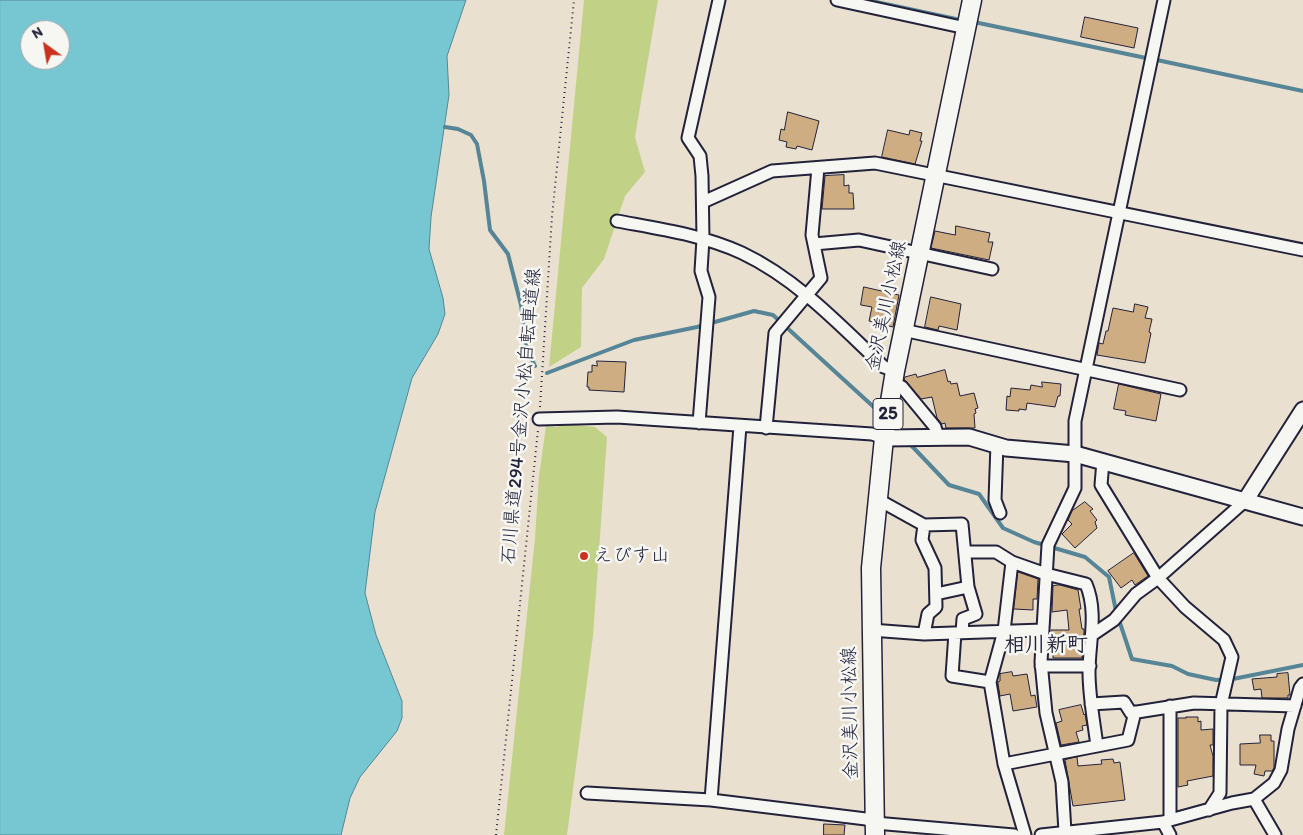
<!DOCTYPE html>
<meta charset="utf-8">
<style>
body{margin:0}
#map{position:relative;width:1303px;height:835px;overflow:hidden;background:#eae0d0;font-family:Itim,sans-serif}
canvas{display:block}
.north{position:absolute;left:20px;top:20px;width:50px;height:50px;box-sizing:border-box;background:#f6f6f2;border:1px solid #a1a1a9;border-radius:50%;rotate:328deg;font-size:14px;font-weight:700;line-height:20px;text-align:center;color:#22223b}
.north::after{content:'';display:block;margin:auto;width:18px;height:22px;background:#c8321e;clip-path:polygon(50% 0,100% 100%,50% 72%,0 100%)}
</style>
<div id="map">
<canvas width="1303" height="835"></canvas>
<div class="north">N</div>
</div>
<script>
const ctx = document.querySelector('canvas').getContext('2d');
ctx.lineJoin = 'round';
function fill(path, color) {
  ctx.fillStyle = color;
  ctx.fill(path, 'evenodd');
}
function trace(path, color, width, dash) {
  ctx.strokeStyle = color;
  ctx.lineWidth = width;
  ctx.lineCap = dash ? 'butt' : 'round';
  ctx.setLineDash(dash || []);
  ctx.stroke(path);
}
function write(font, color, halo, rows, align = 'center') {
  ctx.font = font + ' Itim,"Klee One",sans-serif';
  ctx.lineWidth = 5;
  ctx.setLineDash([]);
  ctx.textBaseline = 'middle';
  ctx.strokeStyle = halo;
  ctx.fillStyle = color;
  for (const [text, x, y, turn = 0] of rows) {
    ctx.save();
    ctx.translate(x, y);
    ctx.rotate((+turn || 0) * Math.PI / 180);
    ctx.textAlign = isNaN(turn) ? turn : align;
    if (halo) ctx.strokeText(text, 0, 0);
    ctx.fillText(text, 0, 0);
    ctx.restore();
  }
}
const green = new Path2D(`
 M584,0H658L635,137L645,172L625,196L604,259L582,288L581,347L549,367Z
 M568,421L575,425L595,427L607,437L593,636L567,835H504L535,538L539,476L546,426L557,427Z`);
const water = new Path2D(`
 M0,0H466L447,56L449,95L431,217L429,249L443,298L445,314L438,334L412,378L375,512L365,593L376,635L402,701V718L397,731L360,777L350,798L341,835H0ZM30,30H60V60H30Z`);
const stream = new Path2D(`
 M867,0L956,19
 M974,22L1146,58
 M1157,60L1303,91
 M445,127L458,129L471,135L477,144L484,181L490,230L508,254L521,305L527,349L535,366
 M547,373L634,340L697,327L754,311L773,315L877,410
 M909,443L949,485L979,494L1003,528L1034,542L1085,557L1109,577L1116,611L1132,659L1172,666L1188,674L1216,680L1233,679L1303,665`);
const building = new Path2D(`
 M1085,17L1138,28L1134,48L1081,37Z
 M788,112L819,121L812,150L797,146L796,149L786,147L787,142L779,140L781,129L784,130Z
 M888,130L909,135L910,130L922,133L920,141H922L915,164L882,157Z
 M844,175V186L849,185V193H853L854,209H822L825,176Z
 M956,226L990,233L988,242H993L989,260L931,248L935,231L955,235Z
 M864,287L899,295L893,327L869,321L872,307L861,305Z
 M931,297L961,304L957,330L939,326L938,330L925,327Z
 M1135,304L1148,307L1145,318L1152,319L1149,332L1151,333L1145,363L1097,355L1099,343L1103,344L1106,331H1108L1113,308L1133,312Z
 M597,361L626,362L624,392L589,390V387H587L588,372H592V365L597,366Z
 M945,370L948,382L950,381L951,384L957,383L960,396L974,393L978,408L975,409L976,413L974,414L975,428H946L945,423L942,424L937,418L932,397L921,399L904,379L905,377L916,374L917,377Z
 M1042,382L1061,384L1060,396H1058L1055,407L1027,403L1026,410L1019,409V411L1006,410L1007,396L1010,397L1011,388L1030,390L1031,385L1042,387Z
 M1119,384L1161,394L1156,421L1125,415L1126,411L1114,409Z
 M1085,502L1093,509L1090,511L1097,520L1095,522L1097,528L1075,548L1062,534L1072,524L1068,520L1072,511Z
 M1134,553L1148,576L1135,585L1132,580L1121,588L1108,571Z
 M1018,572L1038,579L1037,599H1033V610L1014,609Z
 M1060,585L1078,590L1081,609H1079L1082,629H1084V632L1082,658H1053V650H1051V630H1069L1067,610L1052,612L1053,586Z
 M1012,672L1013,676L1027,674L1031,696L1035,695L1037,707L1013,711L1010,694L1000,696L998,684V682L1000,681V674Z
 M1288,673L1290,695H1288V698H1262L1261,689L1254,690L1252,679L1277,677V674Z
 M1081,705L1084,715L1085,714L1087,725L1082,726L1083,730L1076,732L1079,742L1061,745L1056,723L1062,721L1059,710Z
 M1186,717H1198V722L1201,721V730L1213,729V745H1210L1213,756V776L1187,781L1188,785L1178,787V718H1186Z
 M1260,735H1271V741H1274V768L1272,771H1265L1264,776L1254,774L1256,765H1240V744L1260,743Z
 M1077,757L1078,766L1102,764L1101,760L1113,759L1114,763L1120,762L1125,800L1073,806L1065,760Z
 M824,824L845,825L844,835H824Z`);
const path = new Path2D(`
 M540,407L552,216L574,0
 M496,835L538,430`);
const street = new Path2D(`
 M837,0L966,28
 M703,202L772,171L875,163L1303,250
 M617,221C660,229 703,235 742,253C797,279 841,326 884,367L895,371
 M814,244L859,240L992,269
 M903,330L1180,390
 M893,382L902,387L935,427L938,437
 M539,419L617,417L872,434L884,438
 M699,423L709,297L701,271L703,239L702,176L700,156L688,138L719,0
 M766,428L775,333L821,278L812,235L818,168
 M997,444L995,500L1000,513
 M1103,461L1101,485L1158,578L1185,607L1224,640L1232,657L1221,705L1220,793L1209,810
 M877,499L924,525L962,524L968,587L976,614L963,619L962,632
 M965,552H996L1012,562L1046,574L1086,584C1098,612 1089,643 1089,672C1089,697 1094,722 1097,746
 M1012,562L1004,631L990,682L1004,764L1025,835
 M936,594L968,587
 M871,630L924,634L1043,630
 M955,633L952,676L990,682
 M924,634L928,614L936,607L935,568L922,540L924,525
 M1092,635L1114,620L1136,594L1158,578L1245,501
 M1041,666H1090
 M1091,704L1124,702L1131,713L1194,703L1295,706
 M1004,764L1128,740L1135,712
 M587,793L711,800L866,819L875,823L1014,835
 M1254,799L1275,835
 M711,800L740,426
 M1170,820V706
 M1163,822L1170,835
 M1041,835L1163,822L1232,803L1254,799L1274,783L1281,770L1288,729L1300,688L1303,684
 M1064,835L1065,832L1062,782L1046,713L1041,662L1048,545L1075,488V421L1164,0`);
const secondary = new Path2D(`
 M884,438L969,437L1006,448L1075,454L1303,517
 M1245,501L1303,410`);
const primary = new Path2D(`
 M875,835L871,568L884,438L895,371L972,0`);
const markers = [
 [584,556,5,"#c8321e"]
];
const shields = [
 [888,414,30]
];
const shieldNames = [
 ["25",888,414]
];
const streetNames = [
 ["金沢美川小松線",887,306,-78],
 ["石川県道294号金沢小松自転車道線",522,416,-85],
 ["金沢美川小松線",851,713,-91]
];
const poiNames = [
 ["えびす山",594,556]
];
const quarterNames = [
 ["相川新町",1046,646]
];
fill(green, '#c1d287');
fill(water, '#77c7d2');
trace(water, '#558596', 1);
trace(stream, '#558596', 4);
fill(building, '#cfad82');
trace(building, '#22223b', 1);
trace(street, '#22223b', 15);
trace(secondary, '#22223b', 19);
trace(primary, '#22223b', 21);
trace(path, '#22223b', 2, [1, 4]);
trace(street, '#f6f6f2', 11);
trace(secondary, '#f6f6f2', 15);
trace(primary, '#f6f6f2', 18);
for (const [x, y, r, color] of markers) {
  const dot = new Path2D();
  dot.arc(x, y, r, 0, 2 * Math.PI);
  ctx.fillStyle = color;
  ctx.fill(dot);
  trace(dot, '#f6f6f2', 2);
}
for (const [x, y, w] of shields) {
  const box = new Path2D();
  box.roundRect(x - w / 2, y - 15.5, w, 31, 4);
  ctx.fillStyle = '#f6f6f2';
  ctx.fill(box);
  trace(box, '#22223b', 1);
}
write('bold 18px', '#22223b', null, shieldNames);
write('19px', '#22223b', '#f6f6f2', streetNames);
write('19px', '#22223b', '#f6f6f2', poiNames, 'left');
write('bold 21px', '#22223b', '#f6f6f2', quarterNames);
</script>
